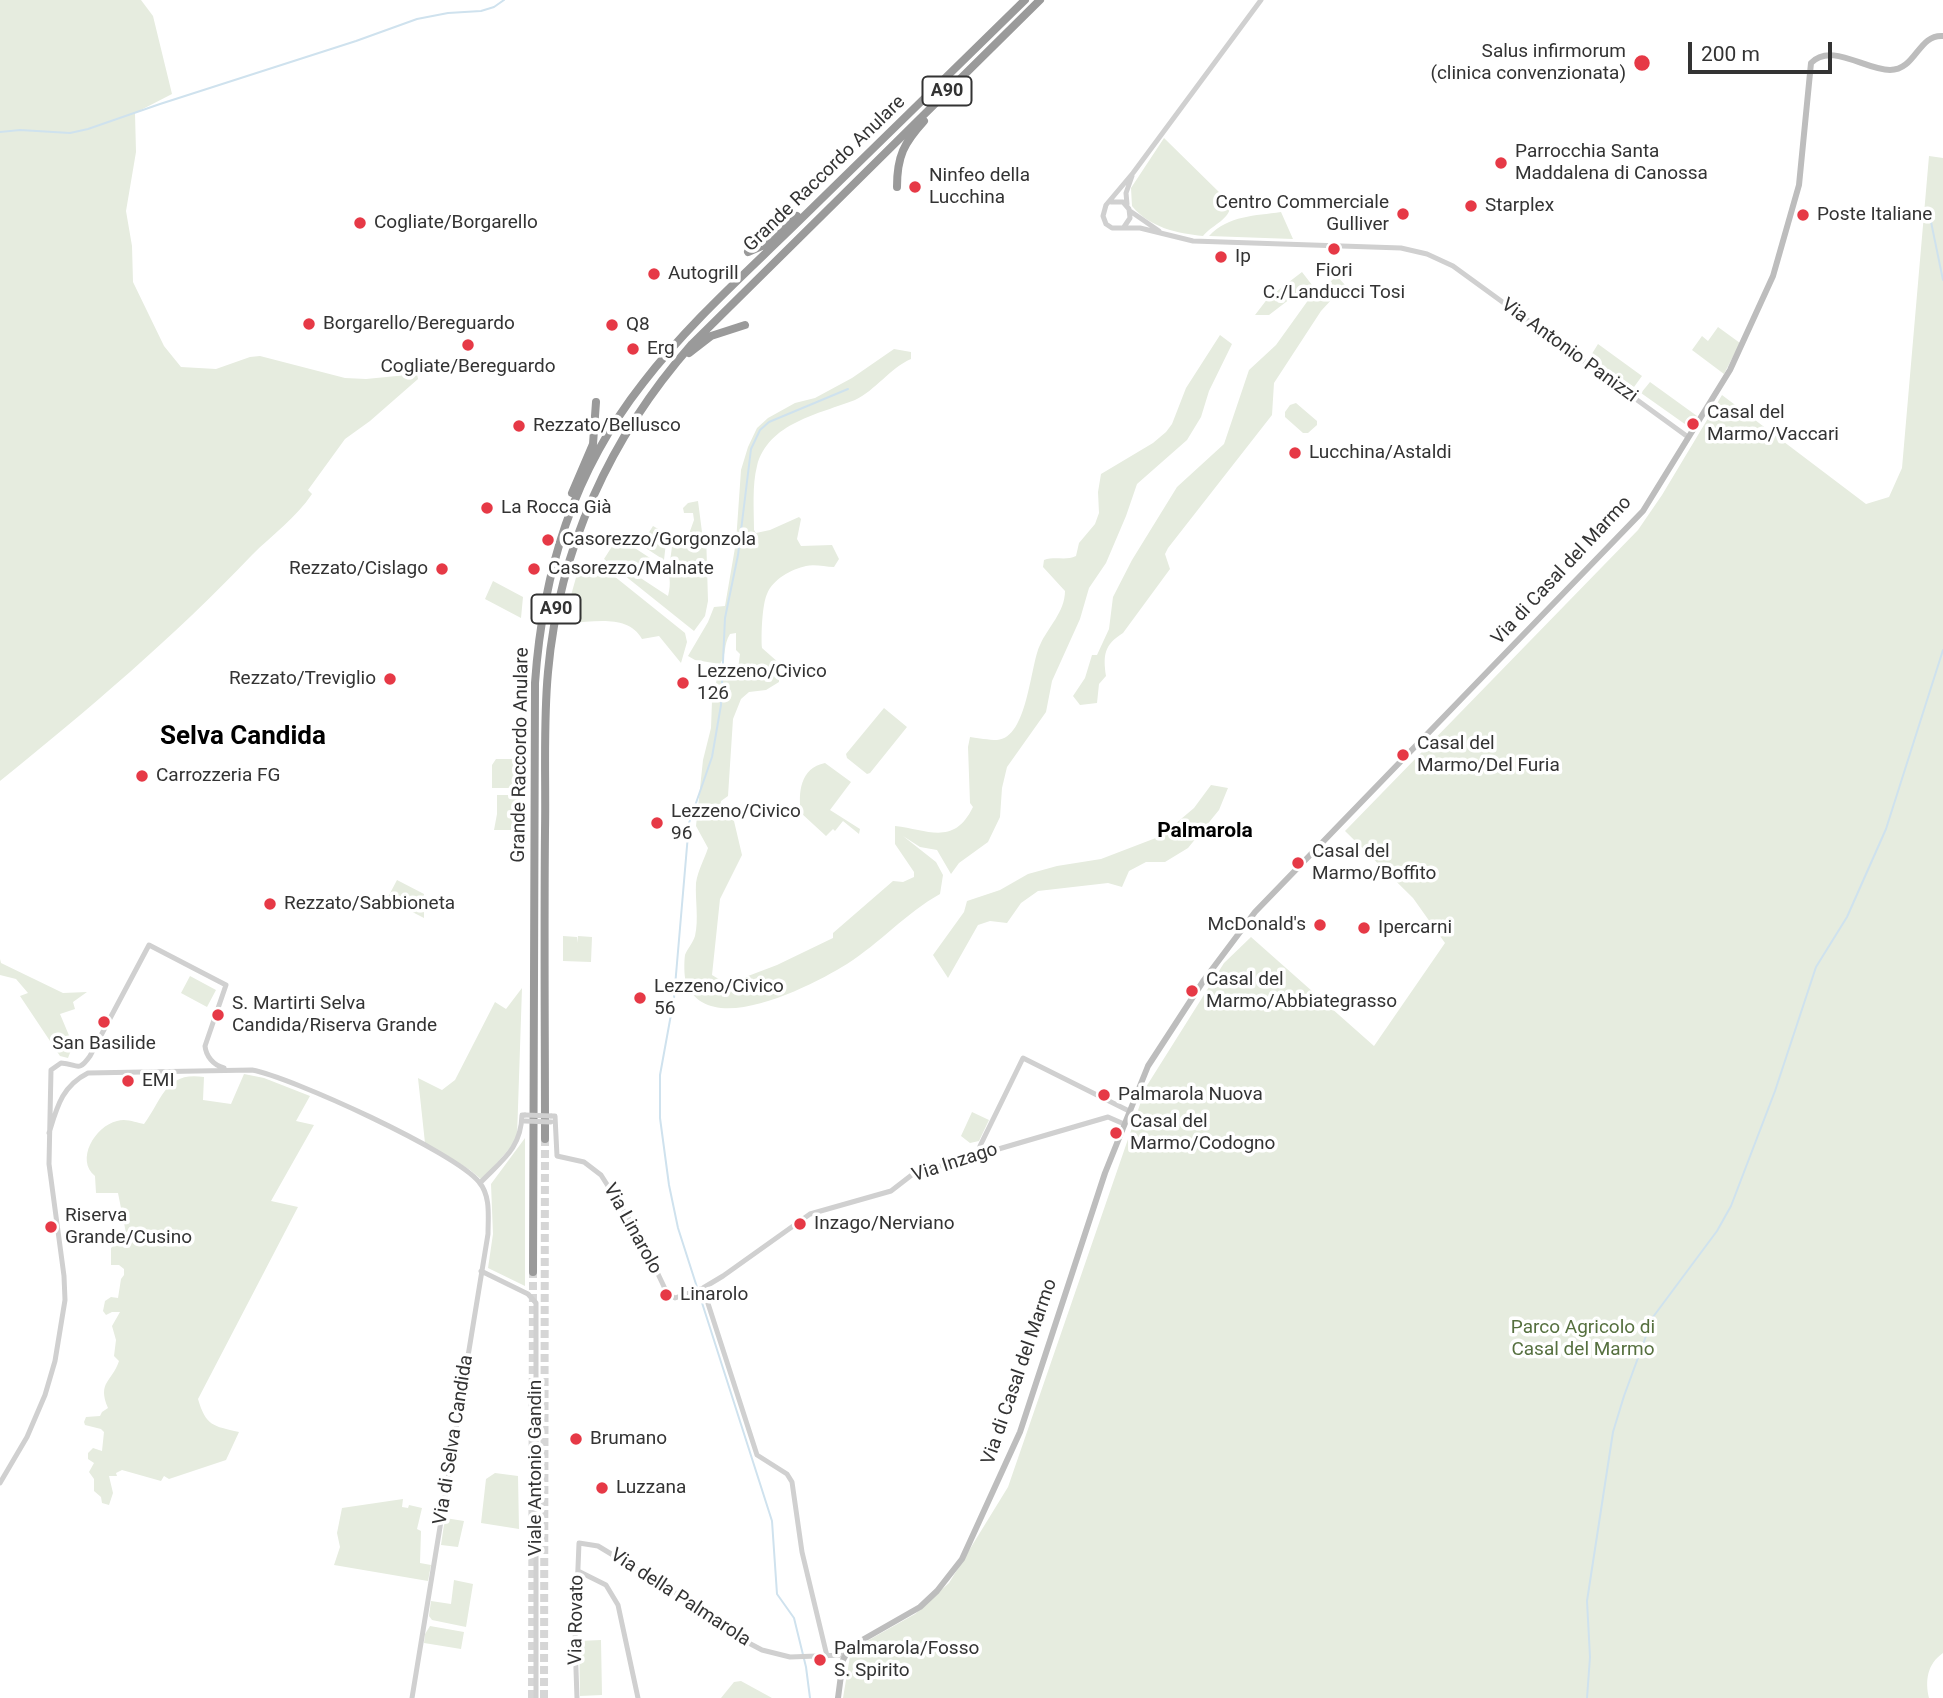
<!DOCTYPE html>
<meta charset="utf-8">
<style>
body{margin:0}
#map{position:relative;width:1943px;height:1698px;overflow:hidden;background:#fff;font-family:Roboto,sans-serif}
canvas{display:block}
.scale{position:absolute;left:1688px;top:42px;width:144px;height:32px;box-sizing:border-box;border:4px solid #333;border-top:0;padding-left:9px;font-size:21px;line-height:24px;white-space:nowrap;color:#333;-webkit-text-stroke:5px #fff;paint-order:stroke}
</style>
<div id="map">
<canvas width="1943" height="1698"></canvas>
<div class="scale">200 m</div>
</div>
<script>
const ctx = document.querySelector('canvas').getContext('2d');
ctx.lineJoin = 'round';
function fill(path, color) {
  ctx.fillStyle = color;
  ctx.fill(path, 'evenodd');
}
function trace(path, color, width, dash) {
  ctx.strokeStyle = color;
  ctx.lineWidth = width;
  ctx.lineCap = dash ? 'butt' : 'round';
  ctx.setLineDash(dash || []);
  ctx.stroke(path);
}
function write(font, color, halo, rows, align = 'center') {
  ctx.font = font + ' Roboto,sans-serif';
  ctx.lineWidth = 7;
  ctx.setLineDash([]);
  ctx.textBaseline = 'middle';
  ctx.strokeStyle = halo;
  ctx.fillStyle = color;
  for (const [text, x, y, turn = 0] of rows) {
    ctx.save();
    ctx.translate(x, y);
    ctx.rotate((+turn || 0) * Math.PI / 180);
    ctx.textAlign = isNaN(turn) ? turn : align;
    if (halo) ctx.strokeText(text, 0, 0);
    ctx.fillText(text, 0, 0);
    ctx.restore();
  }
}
const green = new Path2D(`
 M0,0H141L153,16L172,94L135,113L136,152L126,211L132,246L133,282L164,346L181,367L216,369L250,357L260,356L345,378L366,379L417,374L418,379L370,421L345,439L308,490L312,494C296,518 272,535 252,555C174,637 88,710 0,781Z
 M1164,138L1222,195L1230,208C1228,220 1211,226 1203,236C1177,233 1150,228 1132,206L1131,188Z
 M1929,156L1943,158V1653C1927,1664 1925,1681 1929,1698H843L851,1650L915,1614L949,1583L1008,1487L1146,1087L1224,963L1251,937L1374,1046L1445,943L1413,898L1345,831L1638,530L1662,495L1722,395L1866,504L1889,497L1902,468Z
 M1281,212L1293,239L1209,236C1229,215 1255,216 1281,212Z
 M1302,272L1312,285L1324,287L1337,276L1345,285L1321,311L1274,383L1272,415L1168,548L1165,554L1170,569L1123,633C1104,645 1103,655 1106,676L1099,684L1097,703L1080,705L1073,696L1085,678L1092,655H1097L1109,629L1113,597L1132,560L1177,487L1224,444L1249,370L1276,345L1309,299L1310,290L1303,289L1269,315H1255L1268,298Z
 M1718,327L1740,343L1724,374L1692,350L1702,336L1708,341Z
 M1220,335L1232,344L1209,391L1201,417L1187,440L1137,484L1126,516L1106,563L1089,588L1080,619L1052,681L1046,712L1007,767L1002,788L1000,817L988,842L959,863L951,874L937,850L920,847L903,836L936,862L943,875L940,894C906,913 880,943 847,964C813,985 707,1041 686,982C684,976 684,962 685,955C687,949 693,943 695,936C699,919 695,900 696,883C698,870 704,860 708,848L696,826L703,760L711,728L712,701L718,674L738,669L740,654L736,650V633L730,634C723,645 727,654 720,664L695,660L688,656L708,622L714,607L725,606L736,542L741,470L748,447L757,428L768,418L795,403L815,398L852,378L894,349L911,352V359C890,368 876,390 855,400C819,414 768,423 757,466C752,485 754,510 754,530L756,533L770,530L799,517L801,519L797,539L801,546L832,545L839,559L834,567C825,567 815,564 806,566C792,569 773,579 767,594C762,605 761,636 762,648L779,663V682L766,690L749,692L741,699L733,719L728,796L721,801L719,813L734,821L742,855L720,899L712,975L727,984L777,965L833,938V933L893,881L903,882L914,877V872L895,844V826C929,830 954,846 973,807L970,803L968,747L970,737C978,738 989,740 997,740C1028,738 1030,665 1040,645C1048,627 1065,612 1065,591L1043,567L1044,560C1055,556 1066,561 1076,556L1079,543L1095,524L1099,513L1098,492L1101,474L1153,443L1166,432L1172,424L1186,388Z
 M1598,344L1642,376L1634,387L1590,357Z
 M1650,382L1697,416L1689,427L1641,393Z
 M1296,403L1317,421V425L1308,433H1303L1285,417V412L1290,405Z
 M698,501L702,532H706L708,601L705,616L694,631L604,559L618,537L650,558L639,577L668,596C672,581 668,576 669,566C671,556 672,547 673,536L689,534L694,520L693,513H684L683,508L688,503Z
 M653,526L667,534L664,560L641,545Z
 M579,567L604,568L685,633L687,642L681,663L659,636L642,639C628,614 594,622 570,623L566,613Z
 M493,581L523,597L521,618L485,599Z
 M884,708L907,727L870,773L867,774L847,758L846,754Z
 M496,759H520V788H492V765Z
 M825,763L851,782L830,810L860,829L859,834L843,821L835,831L833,829L826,836L801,813C798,793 800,768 825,763Z
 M1211,785L1228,788L1219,810L1188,848L1165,862H1146L1129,871L1122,887L1108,883L1038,891L1021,903L1007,923L990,921L978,925L948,978L933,955L964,912L967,901L1000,890L1028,874L1057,866L1101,859L1161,836L1194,808Z
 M497,795H516L520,798L521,830H494L497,814Z
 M397,880L424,894V918L387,899Z
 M563,936L577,937V943L578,936L592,937L591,962L563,961Z
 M0,959L1,963L63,993L87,992L73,1002L75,1009L60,1014L73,1045L68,1058L60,1056L20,996L28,993L16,979L0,975Z
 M190,976L216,990L207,1007L181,993Z
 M522,988L517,1137L510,1148L482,1180L470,1170L425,1143L418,1078L442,1090L455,1080L495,1002L506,1009Z
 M244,1074L264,1078L310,1096L296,1121L314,1125L271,1201L298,1207L198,1399C206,1426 213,1426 239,1432L226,1460L169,1479L164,1476L161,1481L122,1470L116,1473L117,1476H109L113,1493L109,1505L102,1503L101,1497L94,1491V1479L89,1472L94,1463L88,1459V1453L93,1448L102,1451L104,1432L101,1429L85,1425L84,1422L86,1417L100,1416L102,1412L108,1408C97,1382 112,1382 119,1361L114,1356L116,1340L112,1326L120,1312H112L106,1315L103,1311L105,1301L111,1297L118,1298L121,1279L124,1275V1269L119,1265H111V1248L117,1242L127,1238L118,1193H96L95,1176C75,1160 95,1126 117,1121C127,1118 136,1123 144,1124C163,1098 166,1071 204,1077L203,1100L231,1104Z
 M972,1112L989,1120L979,1141L970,1143L961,1136Z
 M525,1138V1286L488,1268L493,1234L491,1184Z
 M495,1473L518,1476L519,1529L481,1523L486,1479Z
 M403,1499L402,1507L408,1508L409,1505L422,1508L417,1529L421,1531L420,1563L431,1565L428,1581L334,1565L340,1547L337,1533L342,1508Z
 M445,1518L464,1521L458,1547L441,1545Z
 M454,1580L473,1584L466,1627L432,1620L429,1616L431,1601L451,1604Z
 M430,1626L464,1632L461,1649L424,1643L425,1634Z
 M601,1640L602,1695L580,1696L579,1641Z
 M741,1681L772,1698H721L734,1682Z`);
const stream = new Path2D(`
 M0,132L20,130L70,133L88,129L160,104L356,41L417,19L448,13L481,11L494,7L504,0
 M1930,217L1943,280
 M810,1698L806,1667L794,1618L777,1594L772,1521L678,1228L669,1185L660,1118V1075L674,998L689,823L712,757L721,705L725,618L738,555L751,449L760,430L769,422L848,389
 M1587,1698L1590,1657L1587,1601L1613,1432L1624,1396L1653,1317L1717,1231L1731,1206L1775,1091L1816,967L1847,917L1886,829L1943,650`);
const motorwayTunnel = new Path2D(`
 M532,1698L533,1272
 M544,1698L545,1139`);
const tertiary = new Path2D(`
 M1261,0L1133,173L1106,205L1103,216L1106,224L1112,228H1140L1193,241L1401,248L1427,254L1453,266L1688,437
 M1111,202H1123L1129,209L1130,218L1124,227
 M1127,204L1126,193L1132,176
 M1130,211L1159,231
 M551,1116H555L557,1156L584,1162L601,1175L641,1238L667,1293L675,1298L703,1288L723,1276L810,1214L891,1191L913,1174L1108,1117L1124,1124
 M49,1133C57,1107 62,1086 88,1073L252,1070C291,1077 455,1152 479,1182C491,1196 488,1217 488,1234L412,1698
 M978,1155L980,1146L1023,1058L1129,1111
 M480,1183C502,1160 521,1149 522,1115H525
 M481,1271L528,1294L536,1303V1698
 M703,1288L757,1455L787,1474L792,1482L802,1552L827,1656
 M0,1483L27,1437L45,1395L55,1361L65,1300L64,1276L49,1164L51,1070L61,1063C78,1064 78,1073 90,1056L149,945L226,985L205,1046C206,1056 213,1065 224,1068
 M578,1571L606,1585L618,1605L638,1698
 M577,1698L575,1640L579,1543L598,1546L674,1592L726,1631L762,1650L790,1657L844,1655`);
const secondary = new Path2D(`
 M838,1698L843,1660L850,1647L920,1607L937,1591L962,1559L1020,1432L1105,1173L1148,1066L1204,980L1255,912L1643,511L1730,370L1773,276L1799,185L1811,63C1831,42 1865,70 1890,70C1916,70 1918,34 1943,36`);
const motorway = new Path2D(`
 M897,187C897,156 904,143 924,121
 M748,252L764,245L797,216
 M689,353L711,336L745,325
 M572,493L593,444L596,402
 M545,1139C545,1036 544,934 545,831C546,778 543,725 548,672C559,548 610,437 692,344L1040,0
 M533,1272L535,683C543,571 573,472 643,383C689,323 747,272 801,219C876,146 950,73 1025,0`);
const tertiaryBridge = new Path2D(`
 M525,1115L551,1116
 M525,1121L551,1122`);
const markers = [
 [1642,63,9,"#e63946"],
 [1501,163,7,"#e63946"],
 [915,187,7,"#e63946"],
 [1471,206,7,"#e63946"],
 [1403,214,7,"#e63946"],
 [1803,215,7,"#e63946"],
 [360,223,7,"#e63946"],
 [1334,249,7,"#e63946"],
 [1221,257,7,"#e63946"],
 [654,274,7,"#e63946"],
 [309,324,7,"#e63946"],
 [612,325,7,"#e63946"],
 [468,345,7,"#e63946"],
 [633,349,7,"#e63946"],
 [1693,424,7,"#e63946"],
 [519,426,7,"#e63946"],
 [1295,453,7,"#e63946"],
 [487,508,7,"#e63946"],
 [548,540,7,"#e63946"],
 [442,569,7,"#e63946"],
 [534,569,7,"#e63946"],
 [390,679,7,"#e63946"],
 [683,683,7,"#e63946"],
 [1403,755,7,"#e63946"],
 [142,776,7,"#e63946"],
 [657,823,7,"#e63946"],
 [1298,863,7,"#e63946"],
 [270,904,7,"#e63946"],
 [1320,925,7,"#e63946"],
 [1364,928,7,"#e63946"],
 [1192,991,7,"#e63946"],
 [640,998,7,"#e63946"],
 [218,1015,7,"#e63946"],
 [104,1022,7,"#e63946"],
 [128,1081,7,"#e63946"],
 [1104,1095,7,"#e63946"],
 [1116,1133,7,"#e63946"],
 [800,1224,7,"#e63946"],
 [51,1227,7,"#e63946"],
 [666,1295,7,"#e63946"],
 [576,1439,7,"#e63946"],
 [602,1488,7,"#e63946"],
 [820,1660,7,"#e63946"]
];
const shields = [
 [947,91,49],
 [556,609,49]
];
const shieldNames = [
 ["A90",947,91],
 ["A90",556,609]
];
const poiNames = [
 ["Salus infirmorum",1626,52,"right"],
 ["(clinica convenzionata)",1626,74,"right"],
 ["Parrocchia Santa",1515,152],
 ["Maddalena di Canossa",1515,174],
 ["Ninfeo della",929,176],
 ["Lucchina",929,198],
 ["Centro Commerciale",1389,203,"right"],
 ["Gulliver",1389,225,"right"],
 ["Starplex",1485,206],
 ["Poste Italiane",1817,215],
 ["Cogliate/Borgarello",374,223],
 ["Ip",1235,257],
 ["Fiori",1334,271,"center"],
 ["C./Landucci Tosi",1334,293,"center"],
 ["Autogrill",668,274],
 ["Borgarello/Bereguardo",323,324],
 ["Q8",626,325],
 ["Erg",647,349],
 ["Cogliate/Bereguardo",468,367,"center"],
 ["Casal del",1707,413],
 ["Marmo/Vaccari",1707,435],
 ["Rezzato/Bellusco",533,426],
 ["Lucchina/Astaldi",1309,453],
 ["La Rocca Già",501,508],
 ["Casorezzo/Gorgonzola",562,540],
 ["Rezzato/Cislago",428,569,"right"],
 ["Casorezzo/Malnate",548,569],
 ["Lezzeno/Civico",697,672],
 ["126",697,694],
 ["Rezzato/Treviglio",376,679,"right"],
 ["Casal del",1417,744],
 ["Marmo/Del Furia",1417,766],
 ["Carrozzeria FG",156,776],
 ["Lezzeno/Civico",671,812],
 ["96",671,834],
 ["Casal del",1312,852],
 ["Marmo/Boffito",1312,874],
 ["Rezzato/Sabbioneta",284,904],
 ["McDonald's",1306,925,"right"],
 ["Ipercarni",1378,928],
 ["Casal del",1206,980],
 ["Marmo/Abbiategrasso",1206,1002],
 ["Lezzeno/Civico",654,987],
 ["56",654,1009],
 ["S. Martirti Selva",232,1004],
 ["Candida/Riserva Grande",232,1026],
 ["San Basilide",104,1044,"center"],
 ["EMI",142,1081],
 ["Palmarola Nuova",1118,1095],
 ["Casal del",1130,1122],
 ["Marmo/Codogno",1130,1144],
 ["Riserva",65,1216],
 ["Grande/Cusino",65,1238],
 ["Inzago/Nerviano",814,1224],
 ["Linarolo",680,1295],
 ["Brumano",590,1439],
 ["Luzzana",616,1488],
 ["Palmarola/Fosso",834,1649],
 ["S. Spirito",834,1671]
];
const streetNames = [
 ["Grande Raccordo Anulare",825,174,-44],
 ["Via Antonio Panizzi",1569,351,36],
 ["Via di Casal del Marmo",1562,571,-47],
 ["Grande Raccordo Anulare",521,755,-89],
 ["Via Inzago",955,1163,-18],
 ["Via Linarolo",632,1229,61],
 ["Via di Casal del Marmo",1020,1372,-71],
 ["Via di Selva Candida",454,1440,-81],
 ["Viale Antonio Gandin",536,1468,-90],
 ["Via della Palmarola",680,1598,33],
 ["Via Rovato",577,1620,-89]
];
const parkNames = [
 ["Parco Agricolo di",1583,1328],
 ["Casal del Marmo",1583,1350]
];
const neighbourhoodNames = [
 ["Palmarola",1205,832]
];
const districtNames = [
 ["Selva Candida",243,737]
];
fill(green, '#e6ecdf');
trace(stream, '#cfe2ee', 2);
trace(motorwayTunnel, '#d6d6d6', 8, [8, 4]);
trace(tertiary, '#d0d0d0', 5);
trace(secondary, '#bdbdbd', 6);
trace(motorway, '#9a9a9a', 8);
trace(tertiaryBridge, '#d0d0d0', 5);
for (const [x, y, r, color] of markers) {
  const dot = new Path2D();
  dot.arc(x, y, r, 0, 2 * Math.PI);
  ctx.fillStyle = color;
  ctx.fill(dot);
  trace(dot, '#fff', 2.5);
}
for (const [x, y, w] of shields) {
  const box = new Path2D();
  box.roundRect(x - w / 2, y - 14.5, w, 29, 5);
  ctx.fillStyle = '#fff';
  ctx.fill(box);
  trace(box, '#333', 2);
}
write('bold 18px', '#333', null, shieldNames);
write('19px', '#333', '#fff', poiNames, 'left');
write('19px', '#333', '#fff', streetNames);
write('19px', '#56703f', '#fff', parkNames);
write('bold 21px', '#000', '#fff', neighbourhoodNames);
write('bold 26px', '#000', '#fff', districtNames);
</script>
